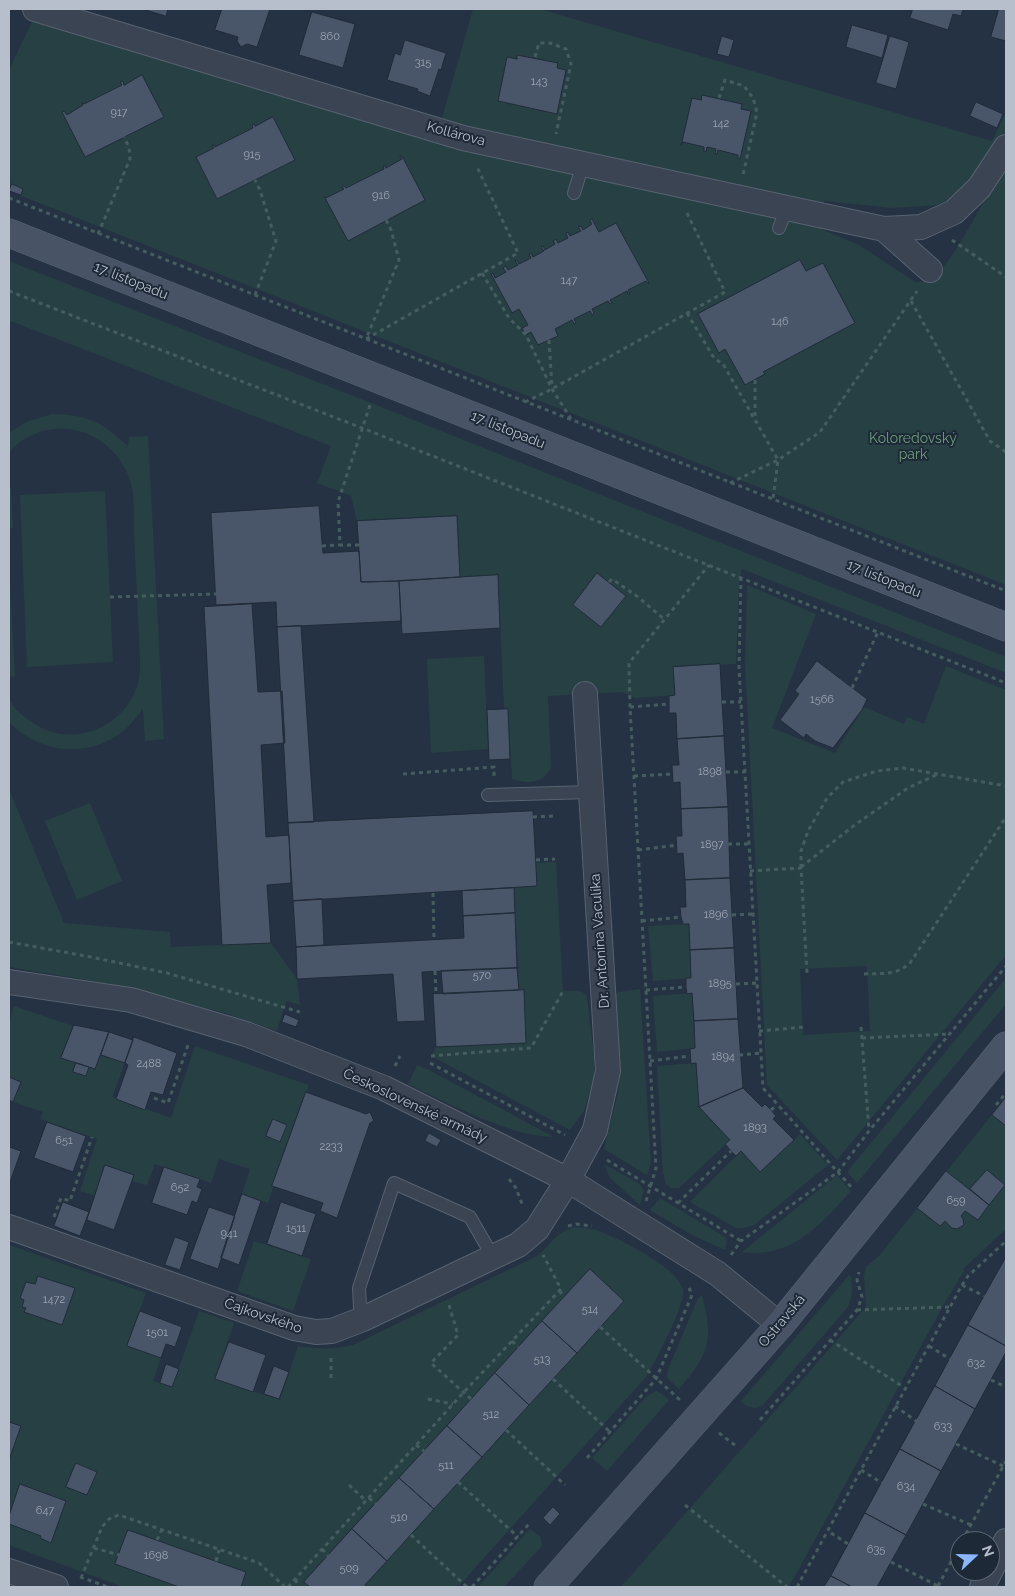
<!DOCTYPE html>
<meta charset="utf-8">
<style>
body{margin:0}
#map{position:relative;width:1015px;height:1596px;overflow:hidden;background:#253243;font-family:Raleway,sans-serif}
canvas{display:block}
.frame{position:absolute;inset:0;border:10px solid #b7bfcc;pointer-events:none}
.north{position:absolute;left:950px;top:1531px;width:50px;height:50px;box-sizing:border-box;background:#1e2938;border:1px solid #5b6573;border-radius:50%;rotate:69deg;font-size:14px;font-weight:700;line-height:20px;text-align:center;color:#b7bfcc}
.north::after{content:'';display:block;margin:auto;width:18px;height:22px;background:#8cb6fc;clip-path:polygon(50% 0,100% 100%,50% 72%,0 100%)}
</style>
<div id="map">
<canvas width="1015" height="1596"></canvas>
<div class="frame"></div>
<div class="north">N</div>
</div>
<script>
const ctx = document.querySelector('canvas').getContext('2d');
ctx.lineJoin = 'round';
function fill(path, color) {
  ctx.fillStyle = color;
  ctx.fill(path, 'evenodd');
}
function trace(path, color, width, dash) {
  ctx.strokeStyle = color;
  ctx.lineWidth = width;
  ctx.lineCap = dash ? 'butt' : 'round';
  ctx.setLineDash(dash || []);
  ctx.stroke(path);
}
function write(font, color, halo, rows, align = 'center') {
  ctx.font = font + ' Raleway,sans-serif';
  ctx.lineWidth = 4;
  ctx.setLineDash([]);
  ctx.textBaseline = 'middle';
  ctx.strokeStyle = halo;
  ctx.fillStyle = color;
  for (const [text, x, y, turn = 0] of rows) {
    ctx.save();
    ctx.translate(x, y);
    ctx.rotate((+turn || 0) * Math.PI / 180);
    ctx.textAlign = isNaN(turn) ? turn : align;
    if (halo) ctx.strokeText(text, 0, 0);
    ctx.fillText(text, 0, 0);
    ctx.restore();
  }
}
const green = new Path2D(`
 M38,9H64L442,118L473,9H540L992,141L1006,113V131L967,186L951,200L936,205L893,208L824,201L821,229L859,245L915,282H933L959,245L1006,163V585L9,191V70Z
 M9,261L371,403L1006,657V673L742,569L739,582L736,664L673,667L675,695L635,698L622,692L548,696L551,767C544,784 528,784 512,779L508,709L504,708L498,576L460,577L457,516L357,521L351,496L317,483L331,446L11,321L9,325Z
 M52,414C90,415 101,422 128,446L129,437L148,436L164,739L145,741L143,709C136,717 130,726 122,732C88,759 38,753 9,722V698C14,710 24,717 35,724C71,748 121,729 136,689C140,680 140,669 140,659C138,617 136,575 134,534C133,520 135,497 131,484C123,454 97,431 66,429C46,427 21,436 9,453V433L26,422Z
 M9,488H11L13,528L9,529Z
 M105,491L113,662L27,667L20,495Z
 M9,563L15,676L9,677Z
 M747,585L816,614L772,728L835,753L864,707L904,724L907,717L924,724L946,666L1006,690V955L837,1160L767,1085L745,663ZM867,966L870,1031L803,1035L800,969Z
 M484,656L488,749L431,753L427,659Z
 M9,789L64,923L170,932L171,947L271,943L297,979L300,1005L286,1001L277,1031L225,1013L110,984L9,967Z
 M90,803L122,881L77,900L45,821Z
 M556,862L563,991C572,992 583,988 587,997L594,1056V1079L584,1111L570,1130L431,1056L436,1047L526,1042L524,990H519L514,888L537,886L536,863Z
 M689,924L691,978L653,981L648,926Z
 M1006,978V1004L857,1183L847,1172Z
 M640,989L651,1164L647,1175L604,1149L618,1093L620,1068L613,999L618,992Z
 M692,993L695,1048L657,1052L653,996Z
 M14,1006L73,1026L61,1058L76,1063L73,1072L86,1076L89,1067L95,1068L101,1055L125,1063L112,1097L171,1118L195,1046L309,1085L268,1203L242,1194L250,1169L219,1159L211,1183L155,1164L147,1185L132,1181L134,1175L106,1165L95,1196L80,1191L97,1139L40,1119L43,1112L13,1102L21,1082L9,1077V1023Z
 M696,1063L699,1107L730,1140L679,1188H671L666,1184L663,1174L657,1066Z
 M417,1065L427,1069L554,1137C511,1137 448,1103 408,1084Z
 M1006,1097V1229L963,1269L964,1271L944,1304L789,1587H621L866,1307L864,1276L866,1267L879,1256Z
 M800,1134L828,1165L754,1225L743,1228H736L690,1202L741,1151L760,1172Z
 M604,1164L640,1184L644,1191L640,1205L610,1178Z
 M837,1175L851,1191C820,1225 792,1259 742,1252Z
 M660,1198L725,1237L727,1242L725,1250L692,1235L650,1210Z
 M575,1227C585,1228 595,1229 604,1233C625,1242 678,1268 683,1290C686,1304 654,1364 646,1377L458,1587H123L9,1545V1245L146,1293L127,1346L161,1358L153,1381L172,1387L199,1311L234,1323L215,1379L280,1400L298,1346C317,1349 334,1350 353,1345L539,1255C553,1242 556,1232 575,1227Z
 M254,1241L311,1259L293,1311L237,1291Z
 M850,1274C853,1286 853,1296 848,1307L763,1405L755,1408L746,1406L741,1401Z
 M702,1295C714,1340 709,1355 679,1389L667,1378L668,1369L698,1298Z
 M656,1391L662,1394L669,1400L607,1471L592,1458L647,1396Z
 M530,1529L540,1536L542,1546L504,1587H478Z`);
const building = new Path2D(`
 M143,9H168L166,16Z
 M222,9H270L257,47L247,44L241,47L237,41L238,37L215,30Z
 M913,9H963L961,16L953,14L948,30L910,18Z
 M999,9H1006V41L991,37Z
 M312,12L355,24L343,68L299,55Z
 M852,25L888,35L882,58L846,47Z
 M722,36L734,40L729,57L717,54Z
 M890,36L909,42L896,89L876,83Z
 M405,40L446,53L441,70L439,69L430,96L417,91L418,89L387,80L395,53L400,55Z
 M517,55L558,63L557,68L566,70L557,114L498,101L507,57L517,59Z
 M142,75L164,117L85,157L62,112L64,111L67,115L83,105L82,102L84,104L122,85L120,82L123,81L124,85Z
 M702,95L742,104L741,109L751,111L740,159H738V155L718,150L717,154H715L716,149L707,147L706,152L704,151V147L683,142L681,146L692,98L701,100Z
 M976,102L1003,114L997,128L970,116Z
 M273,117L295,160L217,199L196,157L214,148L212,145H214L215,147L253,128L252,125L254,124L255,126Z
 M400,156H402L425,200L348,241L324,196L326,198L344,189L342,187L344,186L346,188L384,169L383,166L384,165L386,168L402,159Z
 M12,184L23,189L21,195L9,191Z
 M592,219L599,232L616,223L649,283L648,284L646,281L628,290L630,294H628L627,291L610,300L612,303L610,304L608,301L592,309L594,313L592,315L590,311L574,319L576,323L574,324L572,320L555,329L558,336L538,345L531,332L526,335L522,328L528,325L519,309L512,313L491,274L493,273L495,278L506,272L503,268L506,266L508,270L518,265L515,261L517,260L519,264L531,258L529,254L531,253L533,257L544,251L541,247L543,246L545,250L555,244L553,241L556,239L558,243L568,238L566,234L568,232L570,236L581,231L578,227L581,226L583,230L592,224L590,221Z
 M800,260L806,271L823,263L855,323L763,372L765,374L745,385L725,349L719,353L698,314Z
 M319,506L323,553L359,551L361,582L399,581L401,621L277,627L276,602L216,605L211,513Z
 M457,516L460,577L399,581L361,582L357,521Z
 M597,573L626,596L601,627L573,605Z
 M498,575L500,628L402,634L399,581Z
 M252,604L258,692L282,691L285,743L261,745L266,837L289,835L291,883L267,885L271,943L222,945L204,607Z
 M301,626L314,822L288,823L277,627Z
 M817,661L867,699L862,710L833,748L815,741L806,734L804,738L780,720L799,694L795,691Z
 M720,664L724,736L677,739L676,713H669V696L675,695L673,667Z
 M508,709L510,759L489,760L487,710Z
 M724,736L728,807L681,809L680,782L673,783L672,765H679L677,739Z
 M728,807L730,878L685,880L683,853L677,854L676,836H682L681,809Z
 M533,811L537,886L293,901L288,823Z
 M730,878L734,948L690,950L689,924H683L681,917L680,907H686L685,880Z
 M514,888L515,913L463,916L462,891Z
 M322,899L324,945L296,947L293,901Z
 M515,913L517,968L422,972L425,1021L397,1022L393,974L297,979L296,947L464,938L463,916Z
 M734,948L738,1019L694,1021L692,993L687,994L686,987V978H691L690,950Z
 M517,968L519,990L443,994L441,971Z
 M524,990L526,1043L436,1047L433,994Z
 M285,1014L299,1020L296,1027L282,1022Z
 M738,1019L743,1088L699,1107L696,1063L691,1064L690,1049L695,1048L694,1021Z
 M74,1025L109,1032L95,1069L61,1058Z
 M109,1032L133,1040L125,1063L101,1055Z
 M134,1037L177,1053L163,1095L151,1092L145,1110L116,1099L128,1065L125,1063Z
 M76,1063L89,1067L86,1076L73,1072Z
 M9,1077L21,1082L13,1102L9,1100Z
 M743,1088L762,1107L765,1104L771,1110L776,1116L773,1119L794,1140L760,1172L741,1151L736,1156L731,1151L725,1144L730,1140L699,1107Z
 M306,1092L366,1114L370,1112L374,1121L370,1123L337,1218L320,1211L323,1203L272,1186Z
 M1006,1097V1126L992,1115Z
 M273,1119L287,1125L280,1142L266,1136Z
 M47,1122L86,1136L73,1172L34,1158Z
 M429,1133L441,1140L437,1147L425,1141Z
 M9,1147L21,1151L9,1185Z
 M105,1165L134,1175L114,1230L87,1220Z
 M164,1167L200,1179L197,1187L202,1189L197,1203L192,1201L187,1215L152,1203Z
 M987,1170L1005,1185L989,1205L970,1189Z
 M946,1171L989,1205L978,1220L965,1211L961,1216L963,1219L964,1225L957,1229L952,1228L945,1221L940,1226L917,1208Z
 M242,1194L261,1201L239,1265L221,1258Z
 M63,1202L89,1212L80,1236L54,1226Z
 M281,1202L316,1214L302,1256L267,1244Z
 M209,1207L235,1216L218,1269L190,1259Z
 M175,1237L189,1242L180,1270L165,1265Z
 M1006,1257V1346L968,1325Z
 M590,1269L624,1301L577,1353L542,1321Z
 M38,1276L75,1288L62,1325L24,1312L26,1308L22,1307L24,1300L20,1298L26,1282L35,1284Z
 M140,1311L182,1327L175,1347L166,1344L161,1358L127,1346Z
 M542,1321L577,1353L529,1405L495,1373Z
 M968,1325L1006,1346V1352L975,1409L935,1386Z
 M229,1342L266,1355L253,1392L215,1379Z
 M166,1364L179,1369L172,1387L160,1383Z
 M274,1366L289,1372L279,1399L264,1394Z
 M495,1373L529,1405L482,1457L447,1426Z
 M935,1386L975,1409L941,1471L900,1449Z
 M9,1422L21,1426L9,1460Z
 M447,1426L482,1457L434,1509L399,1478Z
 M900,1449L941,1471L906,1535L865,1513Z
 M76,1463L97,1472L87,1495L66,1487Z
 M399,1478L434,1509L387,1561L352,1529Z
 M20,1484L66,1501L51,1543L40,1538L41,1536L9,1524V1516Z
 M553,1507L560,1514L550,1525L543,1518Z
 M865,1513L906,1535L877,1587H852L831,1576Z
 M352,1529L387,1561L363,1587H310L304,1582Z
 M128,1530L246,1572L241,1587H179L115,1564Z
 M831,1576L852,1587H824Z`);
const path = new Path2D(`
 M535,57L539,43H550L566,49L571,64L556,134
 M719,98L725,80L744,86L753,98L757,112L743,175
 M9,198L1006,591
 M386,220L391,230L399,260L366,339L518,253L477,167
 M98,234L130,159L129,147L124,137
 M952,240L1006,277
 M482,273L509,318L526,335L552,389L571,419
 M9,291L362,428L1006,683
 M255,295L276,241L260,190L255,180
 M911,301L990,441L1006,452
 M687,313L714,358L723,364L778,460L773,499
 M549,340L552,387
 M755,380V417
 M525,402L552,389L725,292L687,213
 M730,483L778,460L820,432L917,291
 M359,545H340L338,502L370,405
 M322,546L340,545
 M741,577L739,668L763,1088L852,1188
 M609,582L612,579L638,597L664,619
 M110,597L216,594
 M852,688L878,632
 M722,702H741
 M630,707L669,704
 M726,772H745
 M403,774L494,767V776
 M634,776L673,774
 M533,817L554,816
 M728,844H749
 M638,850L677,845
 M536,860L555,859
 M801,867L856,824L908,788L936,775
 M801,868V851L808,831L827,798L843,782L877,771L903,768L1006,786
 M750,871L801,868L807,973
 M433,893L434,939
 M732,915L753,914
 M642,921L681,917
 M9,942L91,957L167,973L300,1012
 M435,971L436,994
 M864,974C883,973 895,976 910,963L1006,817
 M736,984L757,983
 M646,990L686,987
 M861,1027L869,1130
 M759,1031L806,1027
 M862,1038L950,1034
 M739,1055L761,1053
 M431,1056L531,1048L563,991
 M650,1061L690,1056
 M430,1063L565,1135
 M395,1066L400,1056
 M154,1098L168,1103L189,1042
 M996,1105L1006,1093
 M771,1110L777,1105
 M607,1160L741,1241
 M509,1179L516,1188L522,1204
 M646,1201L656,1168L630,707L629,663L709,565
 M678,1203L731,1151
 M54,1217L61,1198L70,1201L92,1137
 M568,1226L576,1224L592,1226
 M731,1255L741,1241L838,1172L869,1131L1006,966
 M962,1285L984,1296
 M559,1291L565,1296
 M449,1305L458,1335L431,1363L471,1399
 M857,1310L949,1307
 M600,1327L680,1400
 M830,1340L905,1388
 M512,1341L518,1347
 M929,1346L950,1359
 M331,1378V1356
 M553,1379L609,1431
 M991,1380L1006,1387
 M428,1399L453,1404
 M895,1406L916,1421
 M760,1420L857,1310L862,1297L857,1280L859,1272
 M506,1430L565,1485
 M719,1433L736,1446
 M956,1444L1003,1466
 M416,1445L424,1451
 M587,1458L656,1379L692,1295L688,1285
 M861,1470L882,1483
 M458,1482L518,1537
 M349,1485L366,1501
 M369,1498L376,1504
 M923,1504L971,1525
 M685,1505L787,1587
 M831,1533L848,1544
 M411,1535L467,1587
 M157,1540L162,1529
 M962,1541L1006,1461
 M94,1548L119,1555
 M322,1549L328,1556
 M216,1561L219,1550
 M891,1562L938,1586
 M80,1577L108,1587
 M81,1578L102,1527L109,1519L119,1515L259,1563L285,1587
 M296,1579L297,1587
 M363,1586L364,1587
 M938,1586L960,1545
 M288,1587L463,1393L561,1289L543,1255
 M472,1587L529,1524
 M797,1587L962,1285L968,1276L1006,1241`);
const lane = new Path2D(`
 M574,193L583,164
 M779,228L787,208
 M488,795L590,792
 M363,1319L360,1307L359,1288L394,1183L470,1217L493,1257`);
const street = new Path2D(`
 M35,9L463,138L884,229L921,227L954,212L979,188L1006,147
 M884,229L930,270
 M9,982L131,1000L246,1034L384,1088L568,1180L718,1274L780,1325
 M9,1227L294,1328L316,1332L332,1331L363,1319L518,1245L537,1229L568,1180L595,1130L608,1071L585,694
 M9,1571L56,1587
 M982,1587L1006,1541`);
const secondary = new Path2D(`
 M9,233L1006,627
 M548,1587L780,1325L1006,1046`);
const numberNames = [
 ["860",330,37],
 ["315",423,63],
 ["143",539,82],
 ["917",119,113],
 ["142",721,124],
 ["915",252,155],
 ["916",381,196],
 ["147",569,281],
 ["146",780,322],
 ["1566",822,700],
 ["1898",710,772],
 ["1897",712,845],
 ["1896",716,915],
 ["570",482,976],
 ["1895",720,984],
 ["1894",723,1057],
 ["2488",149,1064],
 ["1893",755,1128],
 ["651",64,1141],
 ["2233",331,1147],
 ["652",180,1188],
 ["659",956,1201],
 ["1511",296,1229],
 ["941",229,1234],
 ["1472",54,1300],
 ["514",590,1310],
 ["1501",157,1333],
 ["513",542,1360],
 ["632",976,1364],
 ["512",491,1415],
 ["633",943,1427],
 ["511",446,1466],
 ["634",906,1487],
 ["647",45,1511],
 ["510",399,1518],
 ["635",876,1550],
 ["1698",156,1556],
 ["509",349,1569]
];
const streetNames = [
 ["Kollárova",456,134,15],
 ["17. listopadu",131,281,22],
 ["17. listopadu",508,430,22],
 ["17. listopadu",884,579,22],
 ["Dr. Antonína Vaculíka",600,941,-94],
 ["Československé armády",415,1106,25],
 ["Čajkovského",263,1316,19],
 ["Ostravská",782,1321,-50]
];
const parkNames = [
 ["Koloredovský",913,439],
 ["park",913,455]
];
fill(green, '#274044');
fill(building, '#495669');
trace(building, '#212b3a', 1);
trace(lane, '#586270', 14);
trace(street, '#586270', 26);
trace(secondary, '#586270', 29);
trace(path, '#465d60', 3, [4, 4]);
trace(lane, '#3a4452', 12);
trace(street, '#3a4452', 24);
trace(secondary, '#485366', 28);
write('11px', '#9ca5b3', null, numberNames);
write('14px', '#b7bfcc', '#1e2938', streetNames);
write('14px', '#6d9e79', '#1e2938', parkNames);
</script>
